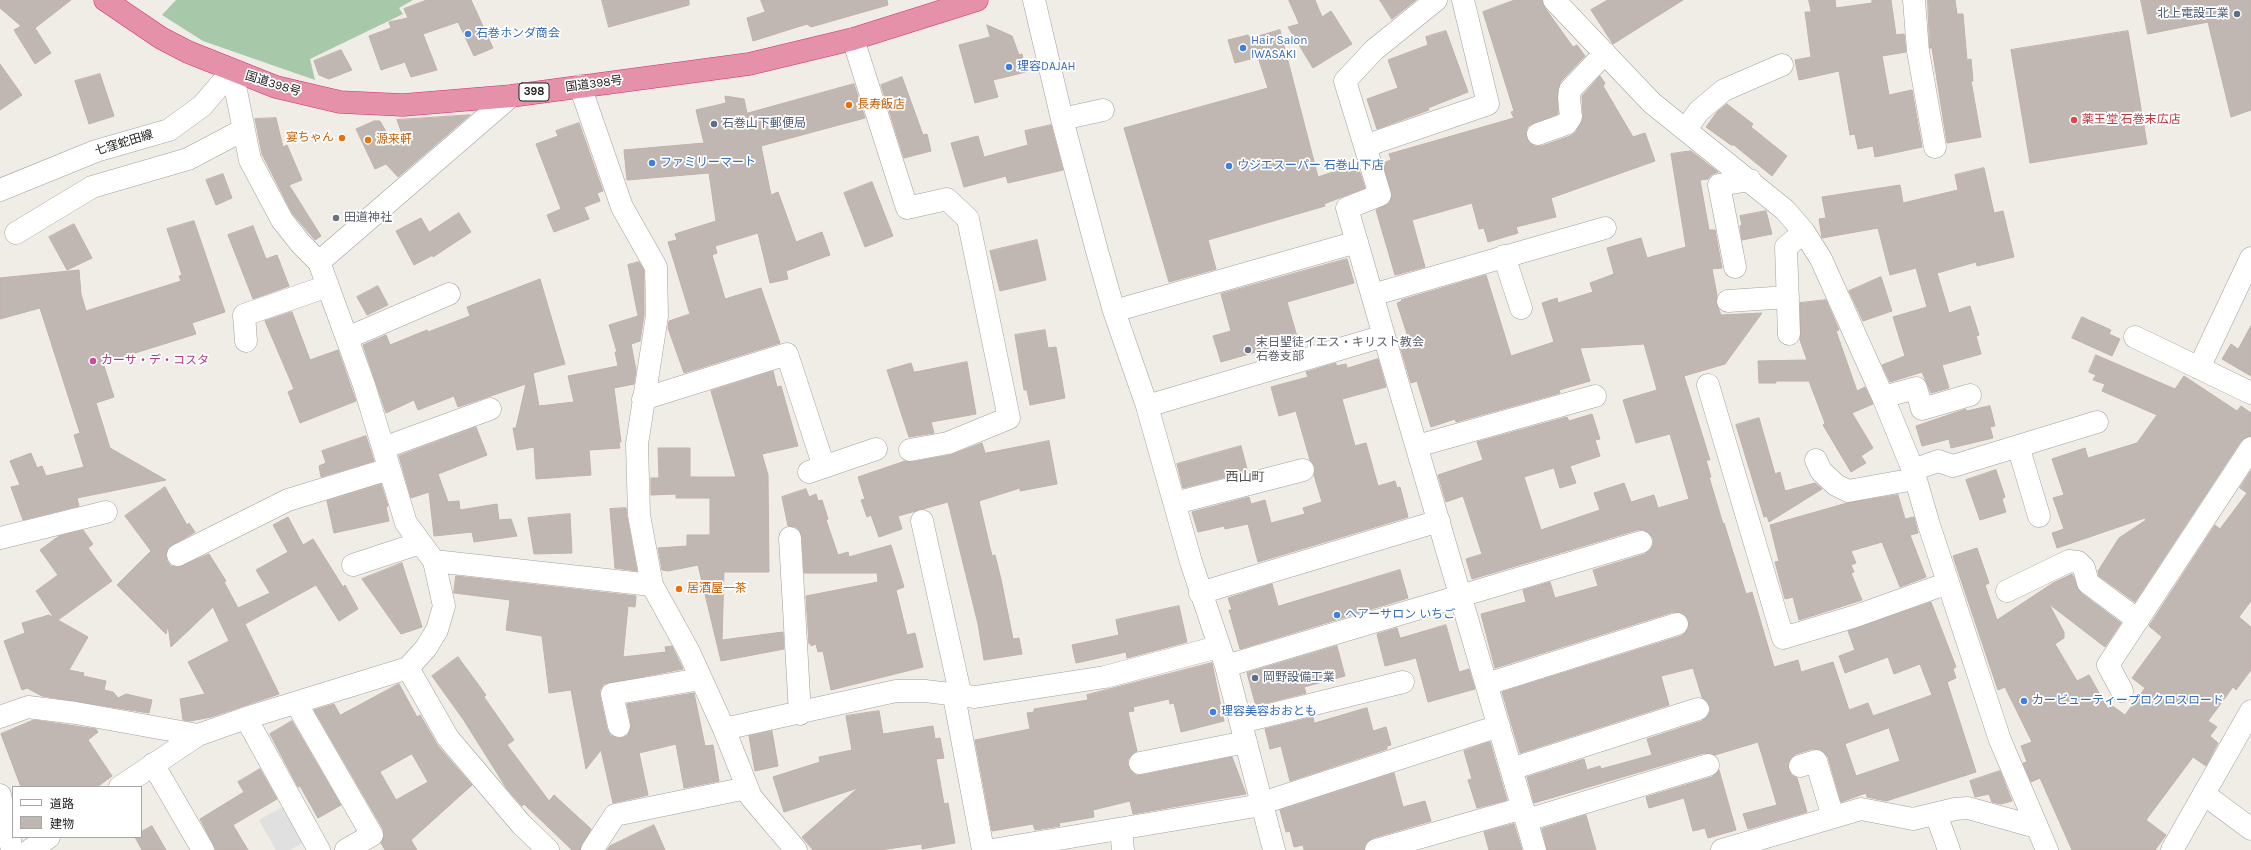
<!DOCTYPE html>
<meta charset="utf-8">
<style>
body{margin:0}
#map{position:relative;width:2251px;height:850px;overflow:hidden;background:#f0ece6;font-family:Karla,"Noto Sans JP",sans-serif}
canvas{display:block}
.legend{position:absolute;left:12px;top:786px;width:130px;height:52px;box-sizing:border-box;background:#fff;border:1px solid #a6a6a6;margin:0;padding:5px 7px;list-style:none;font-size:12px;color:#202020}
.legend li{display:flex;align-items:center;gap:8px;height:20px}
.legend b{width:20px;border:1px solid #a6a6a6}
</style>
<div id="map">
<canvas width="2251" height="850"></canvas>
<ul class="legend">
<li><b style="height:5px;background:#fff"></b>道路</li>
<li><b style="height:11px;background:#c0b7b3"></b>建物</li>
</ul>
</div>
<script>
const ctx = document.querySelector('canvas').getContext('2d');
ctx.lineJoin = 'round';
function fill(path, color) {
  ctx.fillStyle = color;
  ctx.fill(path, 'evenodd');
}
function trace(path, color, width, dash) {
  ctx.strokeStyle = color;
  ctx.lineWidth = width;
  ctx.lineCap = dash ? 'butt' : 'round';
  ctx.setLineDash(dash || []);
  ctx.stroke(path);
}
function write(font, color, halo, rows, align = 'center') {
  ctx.font = font + ' Karla,"Noto Sans JP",sans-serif';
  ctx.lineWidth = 3.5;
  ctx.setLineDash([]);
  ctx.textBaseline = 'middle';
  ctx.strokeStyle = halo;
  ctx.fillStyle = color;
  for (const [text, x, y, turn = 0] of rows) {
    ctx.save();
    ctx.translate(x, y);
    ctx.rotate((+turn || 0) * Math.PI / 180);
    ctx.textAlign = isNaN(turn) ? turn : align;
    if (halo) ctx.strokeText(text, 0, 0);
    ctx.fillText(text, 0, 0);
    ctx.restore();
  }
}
const cemetery = new Path2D(`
 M176,0H413L399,8L403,14L310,59L315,80L203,41L162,15Z`);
const parking = new Path2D(`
 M288,804L308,840L290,850H276L259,820Z`);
const building = new Path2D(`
 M0,0H71L35,28L51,53L35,64L14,30L21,26L0,8Z
 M427,0H471L493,48L474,56L458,22L423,34L437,70L411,77L405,62L381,70L369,36L391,28L389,22L408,18L404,9Z
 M602,0H689V5L609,27Z
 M761,0H887L888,5L811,27L807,24L753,41L747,18L765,12Z
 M1289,0H1315L1322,17L1331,11L1352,44L1313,68L1288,27L1299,24Z
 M1380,0H1416L1392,19Z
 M1515,0H1542L1545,8L1573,47L1577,45L1585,56L1561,81L1558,88V114L1528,126L1526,132L1530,143L1535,146H1542L1570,136L1576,132L1583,116L1582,96L1600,76L1605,83L1603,86L1633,137L1645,133L1655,161L1551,198L1556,217L1516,227L1518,233L1488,242L1484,228L1479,229L1472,203L1412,220L1425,267L1395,275L1376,210L1389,203L1392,197L1383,163L1391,160L1389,154L1514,118L1511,112L1514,111L1483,12Z
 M1608,0H1683L1613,44L1591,10Z
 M1809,0H1835L1836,8L1872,3V0H1891L1896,35L1904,34L1906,52L1882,56L1889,95L1912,90L1922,147L1875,157L1873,146L1858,149L1855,134L1850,135L1839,71L1799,80L1795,60L1811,57L1805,12H1811Z
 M1928,0H1955L1957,14H1963L1967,60L1971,59L1973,81H1971L1981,137L1947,143L1932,48H1930Z
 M2141,0H2251V110L2231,117L2208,22L2148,34Z
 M987,25L1012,36L1019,55L1022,54L1026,72L993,80L998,97L975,103L959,45L990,37Z
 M1280,30L1318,177L1357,164L1365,188L1324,204L1325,206L1208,240L1216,269L1169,282L1124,128L1268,88L1258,57L1235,63L1228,40L1248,35L1250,38Z
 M1446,31L1468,92L1428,108L1429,110L1377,129L1367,99L1398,88L1388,60L1428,45L1426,37Z
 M2128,31L2147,144L2030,163L2011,50Z
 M341,50L352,70L329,79L319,75L314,61Z
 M0,64L22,95L0,110Z
 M100,74L114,116L89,124L75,81Z
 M902,77L923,135L927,134L931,151L904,158L881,85Z
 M854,84L865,118L761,146L771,195L778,192L796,242L822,232L830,255L786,271L788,279L770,283L758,233L715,246L717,253L712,255L725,299L761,288L780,343L684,373L668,328L669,321L690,314L668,242L677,240L675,234L716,221L709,173L627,180L624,150L704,143L696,110L726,103L725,96L744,99L747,113Z
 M1727,104L1753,124L1751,127L1787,156L1772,176L1734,145H1731L1706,127L1717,112Z
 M470,115L398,177L386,164L375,169L356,129L374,121H380L393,144L404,139L397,120Z
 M276,118L283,147L287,145L302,180L289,185L321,236L315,240L292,213L262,154L255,119Z
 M579,123L603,191L597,193L600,201L584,207L589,219L554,232L547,215L561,209L536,144L558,136L556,131Z
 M1051,125L1063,170L1008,183L1006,176L964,187L951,143L978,136L984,157L1028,145L1025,131Z
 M1691,151L1718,172L1711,175L1708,179L1700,180L1709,230H1715L1722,268L1712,269L1717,295L1716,302L1721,315L1762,313L1725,364L1684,376L1710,460H1706L1711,477H1709L1723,524L1724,523L1746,594L1752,592L1774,667L1798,660L1801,672L1833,662L1849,710L1868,703L1873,716L1932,695L1920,664L1894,674L1888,657L1845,673L1839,656L1855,650L1848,631L1931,602L1956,667L1953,669L1956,678L1947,682L1976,772L1886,801L1867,797L1866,793L1841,802L1828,757L1821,750L1812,749L1796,754L1791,758L1788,764L1791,775L1797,778L1807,812L1748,829L1743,814L1777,805L1758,742L1715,755L1704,753L1534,803L1527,777L1584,759L1587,770L1600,766L1601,769L1652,755L1647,739L1702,721L1710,712V706L1702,697L1693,668L1661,676L1669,705L1520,753L1502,692L1681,636L1686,632L1689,621L1685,615L1673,612L1495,668L1481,614L1526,602L1523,590L1550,582L1555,598L1598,586L1593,570L1645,554L1653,545V538L1644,530H1637L1472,579L1466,559L1482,554L1463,496L1446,502L1438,475L1483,460L1477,442L1567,417L1569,421L1592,414L1600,439L1595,440L1600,456L1570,466L1576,483L1560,488L1554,468L1524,477L1541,530L1600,510L1594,493L1624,483L1631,502L1654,495L1658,508L1689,499L1670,434L1636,443L1623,400L1657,390L1644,344L1580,348L1590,381L1559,390L1560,393L1456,422L1455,419L1431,427L1417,381L1411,383L1400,346L1410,343L1397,303L1402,301L1401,300L1486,275L1511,356L1554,342L1542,303L1557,298L1558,303L1593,292L1590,283L1614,274L1607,248L1641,238L1647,258L1686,247L1671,154ZM1889,728L1900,761L1856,776L1845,744Z
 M1984,168L1994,213L2003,211L2014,257L1977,266L1976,262L1937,273L1949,313L1970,306L1979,335L1976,336L1981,354L1942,365L1949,388L1931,393L1922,372L1890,382L1882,365L1905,356L1893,317L1927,307L1916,268L1890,275L1878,228L1822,238L1819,219L1826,218L1822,197L1900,185L1903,203L1958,190L1955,175Z
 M223,174L232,198L216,205L206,180Z
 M872,182L893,236L865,247L844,193Z
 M1766,211L1772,234L1742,240L1740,226L1742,225L1740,216Z
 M459,213L471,232L433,257V255L414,265L396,231L421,218L429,232Z
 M194,221L225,312L192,323L196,334L103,363L114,397L96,403L110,448L166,480L77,498L79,506L23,520L11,487L20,485L10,461L31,453L37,468L42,466L46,476L84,467L74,435L80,433L40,308L0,319V278L79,270L81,294L86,311L181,281L179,276L182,275L167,229Z
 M74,224L92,258L67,270L49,237Z
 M253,226L266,259L277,255L289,286L253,299L228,235Z
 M1037,240L1046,280L1000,291L990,251Z
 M1347,259L1354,283L1287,302L1298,340L1221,362L1213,336L1231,331L1221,294Z
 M639,262L644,270V315L640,341L631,344L636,370L634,384L614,388L621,442H619L620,448L589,450L591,475L536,479L534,447L517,450L513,428H516L526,384L458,407L454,396L418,410L414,400L386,413L363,345L386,335L390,345L427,330L428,332L470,316L467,307L540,279L565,364L533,373L539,406L574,402L568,376L618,366L615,352H617L609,325L638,316L628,265Z
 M1881,277L1892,311L1863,321L1849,291Z
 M378,286L388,305L367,315L357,297Z
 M1826,300L1839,330L1836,331L1857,391L1865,387L1873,404L1852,413L1873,448L1861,456L1866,463L1851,472L1823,425L1825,423L1809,381H1776V383H1759L1758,361L1807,360L1800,340V303Z
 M292,312L310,360L338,350L356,401L300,423L288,392L294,389L265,321Z
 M2082,317L2111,330L2109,334L2120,339L2112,356L2072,338Z
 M2251,326V376L2222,359L2231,344L2238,349Z
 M1045,330L1048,348L1056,347L1065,398L1030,405L1027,390H1024L1015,335Z
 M2096,355L2175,389L2184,376L2237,411L2241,406L2251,413V436L2241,441L2135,602L2099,576L2098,571L2119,538L2146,520L2145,518L2057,548L2052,533L2064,529L2053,498L2064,495L2052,459L2085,448L2088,458L2137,443L2157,415L2102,391L2105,384L2093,380L2096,375L2089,372Z
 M1378,359L1386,387L1342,399L1355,446L1366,443L1378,486L1395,481L1397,488L1400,487L1408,517L1258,562L1248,524L1225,529L1224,526L1198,532L1192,512L1249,497L1251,504L1265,500L1271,523L1305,514L1303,508L1322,502L1314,475L1315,467L1310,460L1296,411L1279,416L1271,387L1308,377L1306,372L1336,363V366L1346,364L1347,368Z
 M967,362L976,414L931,422L934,433L909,437L887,370L911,363L914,372Z
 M773,371L777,387L781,386L798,446L762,454L768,475L769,572H724L722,640L783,632L784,649L721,661L698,565L668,571L662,570L658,548L687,546V535H710V498H676V494L651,495V478H659L658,448H690V477H736L711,391Z
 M1990,406L1995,426L1990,427L1993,438L1951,448L1949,439L1922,446L1916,426L1966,409V411Z
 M1759,418L1775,474L1780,472L1785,491L1815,483L1822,489L1769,522L1767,516L1764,517L1736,425Z
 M476,427L487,455L438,474L448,502L459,501L460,510L497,504L499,520L511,519L517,536L474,542L472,532L434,536L429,492L411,498L399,456Z
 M366,436L374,461L321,477L319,466L326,463L322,451Z
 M1049,441L1057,484L1020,491V488L979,501L992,556L995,555L1001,579L1013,639L1019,638L1022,654L984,660L978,624L948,502L898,516L902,529L879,537L871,515L867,517L861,500L865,499L858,477L905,461L912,462L950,455L982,443L985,453Z
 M1241,446L1247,469L1242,471V473L1183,488L1177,464Z
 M1996,470L2005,497L2002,499L2006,512L1980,520L1966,480Z
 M2251,471V601L2239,617L2251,627V670L2236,690L2233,687L2208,721L2217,727L2210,736L2218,743L2206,766L2193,757L2146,820L2166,835L2155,850H2072L2040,778L2031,782L2023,763L2027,762L2021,746L2032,742L2005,687L1998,690L1953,556L1977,548L1989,583L1985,585L1997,620L2053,583L2072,574L2081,593L2121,623L2105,647L2049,604L2064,632V638L2055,644L2077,681L2089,675L2108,709L2111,705L2125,715L2145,688L2132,678L2162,637L2149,626L2215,525L2220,529L2247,493L2240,488Z
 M381,484L388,506L386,507L389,521L334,533L327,501Z
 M165,487L187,525L189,523L195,532L168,548L166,555L167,561L171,566L178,567L209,554L226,581L224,582L238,608L270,593L256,570L288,552L273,525L288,517L303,545L313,539L343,587L345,585L358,609L339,621L316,585L245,624L279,694L211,717L190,721L183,720L180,699L205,694L188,662L229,641L213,607L171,647L168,625L166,634L117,585L151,551L125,516Z
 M806,489L809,497L816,494L818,501L822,500L828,519L826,520L838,555L848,552L849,557L891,545L904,587L896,590L907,635L915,633L923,667L831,690L823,651L818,652L816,644L811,646V643L809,644L806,596L878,582L877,573H804L802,537L796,527L788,526L782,497Z
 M1898,495L1905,519L1914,517L1918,533L1910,535L1926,577L1900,587L1882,542L1851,551L1856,563L1851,565L1854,572L1851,573L1862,600L1799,620L1793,597L1785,599L1775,562L1779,561L1770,525L1847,503Z
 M626,508L627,517L637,571L615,568L610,509Z
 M570,514L572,553L534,554L528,518Z
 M83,530L93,544L88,548L112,581L58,620L88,637L69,670L84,673L83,676L106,681L104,690L113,692L118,698L126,694L152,700L149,713L42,696L27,688L22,690L4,641L25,633L22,623L49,615L54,618L36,591L58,575L40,550L59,536Z
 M402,563L422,627L401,634L362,579Z
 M1400,570L1408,598L1240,649L1229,610H1232L1228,598L1272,584L1278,606Z
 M456,576L636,596L635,607L628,606L623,657L666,652L665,647L672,646L683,669L604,684L600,690V696L607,729L610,735L616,738H622L628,735L631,724L627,704L694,693L705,746L713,745L719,781L684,788L676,744L639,753L648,795L613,803L601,750L586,769L571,690L549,693L542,636L506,630L510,600L454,593Z
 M1179,606L1187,642L1127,658L1126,652L1076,663L1072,645L1119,635L1116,620Z
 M1446,625L1459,672L1469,669L1475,689L1428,702L1416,658L1385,666L1377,634L1397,628L1400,638Z
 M1337,646L1345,676L1304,687L1306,693L1258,705L1255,703L1247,673Z
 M458,657L486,695L484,697L514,740L507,745L549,801L554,795L591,829L580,850H572L524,804L522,806L507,789L463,719L432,676Z
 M1212,663L1224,721L1181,732L1174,703L1170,704L1169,699L1133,707L1134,711L1128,712L1137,751L1128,759V766L1136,775H1142L1232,757L1246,794L1133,814L1130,801L1093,810L1094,817L1059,823L1060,826L1035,830L1033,824L992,831L975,740L1030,729L1027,713L1034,712V709L1088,700L1087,695Z
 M399,684L417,717L420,715L438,746L472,785L411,840L417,850H385L381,843L384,835L383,829L314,710L334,704L340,715ZM412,754L428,782L396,800L380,772Z
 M1367,708L1373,731L1386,727L1391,745L1387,746V749L1290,781L1281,746L1270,749L1265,729L1313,717L1314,723Z
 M879,711L883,734L933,726L935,739L940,738L944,758L936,759L944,804L948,803L955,843L922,849V844L880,850H813L802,837L858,788L784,812L773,777L820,762L819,757L852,750L846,716Z
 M34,720L96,729L98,732L88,740L112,776L97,787H21L1,734Z
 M292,721L341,805L318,818L300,786L298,787L270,734Z
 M772,731L778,766L755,771L749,736Z
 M1490,742L1507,800L1477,808L1468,780L1472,779L1464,751Z
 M260,769L277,799L233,825L248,850H216L200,819L244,792L238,782Z
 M1719,770L1736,830L1708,838L1705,828L1693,831L1684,798L1649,808L1646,797L1712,777Z
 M2000,771L2012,801L2001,804L1992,802L1989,794L1975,797L1970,781Z
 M1394,773L1403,807L1425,801L1431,821L1373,838L1367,842L1364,850H1304L1303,845L1294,847L1290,831L1286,832L1280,810Z
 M1586,815L1596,850H1547L1542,829Z
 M1514,824L1522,850H1489L1484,832Z
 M654,825L665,850H607L610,846Z
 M152,826L166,850H142L135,837H141V832Z`);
const minor = new Path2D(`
 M1034,0L1062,119L1097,251L1114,311L1147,406L1191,562L1226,666L1274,850
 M1554,0L1652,103L1785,210L1804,232L1821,259L1883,397L1913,470L1929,525L2000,740L2047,850
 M1914,0L1918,51L1935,147
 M853,39L907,208L947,199L968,219L1009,418L948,443L910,450
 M580,86L622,207L656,267L657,316L637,444L639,515L652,585L689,652L724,729L751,797L796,850
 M1062,119L1103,110
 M1686,129L1699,111L1724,90L1782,65
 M1538,134L1566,124L1571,117L1569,98L1570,90L1605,53
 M1365,146L1488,104L1463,0
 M0,190L96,151L169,130L202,106L232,71
 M16,233L92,187L188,159L243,130
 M1504,256L1521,308
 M319,262L511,96
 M1735,267L1719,185L1750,180
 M1372,295L1605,228
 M1728,301L1788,297
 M1114,311L1357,242
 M1789,334L1786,247L1804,232
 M1384,336L1347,208L1380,195L1345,81L1374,50L1436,0
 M2135,337L2251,393
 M347,338L449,294
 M246,341L244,315L328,286
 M2199,368L2251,258
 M1708,385L1783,638L1856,616L1948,583
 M1883,397L1916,388L1922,409L1970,395
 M643,399L787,354L824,467
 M1147,406L1384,336L1535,850
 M1417,446L1595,396
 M2018,446L2039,516
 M383,448L490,409
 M1816,460L1821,471L1836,485L1848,491L1915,479
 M1913,470L1938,461L1953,466L2097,422
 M809,472L876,449
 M1175,503L1303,470
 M922,521L961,697
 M0,538L106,512
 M790,538L800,714
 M178,555L288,500L389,469
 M434,561L652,585
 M353,565L420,543
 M2007,591L2069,561L2078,562L2084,568L2088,583L2138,620
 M1200,593L1439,521
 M1226,666L1641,542
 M408,668L448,738L521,824L548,850
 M1487,684L1677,624
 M2122,691L2108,665L2251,448
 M954,696L983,850
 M296,703L372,835L346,850
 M0,717L28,707L76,713L198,735L246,718L408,668L426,648L437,630L444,606L434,561L406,523L364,385L319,262L301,244L282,220L250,160L232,71
 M246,718L319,850
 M1241,722L1403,682
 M619,726L612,694L701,679
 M724,729L896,691H925L975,697L1105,677L1218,647
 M1140,763L1246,742
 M153,764L203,850
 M1800,766L1816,761L1833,817
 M1511,769L1698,709
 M120,787L198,735
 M2204,794L2251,829
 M0,795L12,850
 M1936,814L1949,850
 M1527,820L1708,765
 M1121,829L1123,850
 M30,850L49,837
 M592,850L615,815L747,788
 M992,850L1250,807L1499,726
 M1376,850L1523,808
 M1722,850L1861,809L1913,819L1955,809L1968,808L2036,827
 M2172,850L2251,711`);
const highway = new Path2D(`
 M105,0L161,38L188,52L276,87L340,102L403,105L511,96L749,64L853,39L977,0`);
const markers = [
 [2237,14,4,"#5c6f8a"],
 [468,34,4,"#3f7fe0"],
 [1243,48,4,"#3f7fe0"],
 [1009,67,4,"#3f7fe0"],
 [849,105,4,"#e8710a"],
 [2074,120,4,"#e0444e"],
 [714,124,4,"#5c6f8a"],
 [342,138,4,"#e8710a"],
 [368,140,4,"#e8710a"],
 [652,163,4,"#3f7fe0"],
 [1229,166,4,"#3f7fe0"],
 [336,218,4,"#6b7280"],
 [1248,350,4,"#6b7280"],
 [93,361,4,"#d1479c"],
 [679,589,4,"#e8710a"],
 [1337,615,4,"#3f7fe0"],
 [1255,678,4,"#5c6f8a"],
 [2024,701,4,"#3f7fe0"],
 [1213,712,4,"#3f7fe0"]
];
const shields = [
 [534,92,30]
];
const shieldNames = [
 ["398",534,92]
];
const serviceNames = [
 ["北上電設工業",2229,14,"right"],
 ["石巻山下郵便局",722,124],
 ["岡野設備工業",1263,678]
];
const shopNames = [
 ["石巻ホンダ商会",476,34],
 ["Hair Salon",1251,41],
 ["IWASAKI",1251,55],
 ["理容DAJAH",1017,67],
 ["ファミリーマート",660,163],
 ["ウジエスーパー 石巻山下店",1237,166],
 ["ヘアーサロン いちご",1345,615],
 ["カービューティープロクロスロード",2032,701],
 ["理容美容おおとも",1221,712]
];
const streetNames = [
 ["国道398号",273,84,17],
 ["国道398号",594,84,-7],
 ["七窪蛇田線",124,143,-17]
];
const foodNames = [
 ["長寿飯店",857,105],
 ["宴ちゃん",334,138,"right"],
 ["源来軒",376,140],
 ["居酒屋一茶",687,589]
];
const healthNames = [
 ["薬王堂 石巻末広店",2082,120]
];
const worshipNames = [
 ["田道神社",344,218],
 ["末日聖徒イエス・キリスト教会",1256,343],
 ["石巻支部",1256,357]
];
const hotelNames = [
 ["カーサ・デ・コスタ",101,361]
];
const neighbourhoodNames = [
 ["西山町",1245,477]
];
fill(cemetery, '#a8c8aa');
fill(parking, '#e0e0e0');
fill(building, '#c0b7b3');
trace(building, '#c1b1a9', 1);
trace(minor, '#a1a1a1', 23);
trace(highway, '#d52d77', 23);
trace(minor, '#fff', 22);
trace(highway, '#e491a9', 22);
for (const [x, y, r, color] of markers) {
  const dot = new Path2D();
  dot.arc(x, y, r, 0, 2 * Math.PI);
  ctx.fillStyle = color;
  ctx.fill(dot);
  trace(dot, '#fff', 1.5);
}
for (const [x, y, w] of shields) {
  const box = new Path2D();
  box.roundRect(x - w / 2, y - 9, w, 18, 3);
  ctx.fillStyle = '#fff';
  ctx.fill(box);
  trace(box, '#202020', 1);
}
write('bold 11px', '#202020', null, shieldNames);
write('12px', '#4e5e75', '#fff', serviceNames, 'left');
write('12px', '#366cbe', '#fff', shopNames, 'left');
write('12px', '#202020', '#fff', streetNames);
write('12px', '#c56008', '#fff', foodNames, 'left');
write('12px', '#be3a42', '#fff', healthNames, 'left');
write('12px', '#5b616d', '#fff', worshipNames, 'left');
write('12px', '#b23c85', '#fff', hotelNames, 'left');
write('13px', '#535353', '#fff', neighbourhoodNames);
</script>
